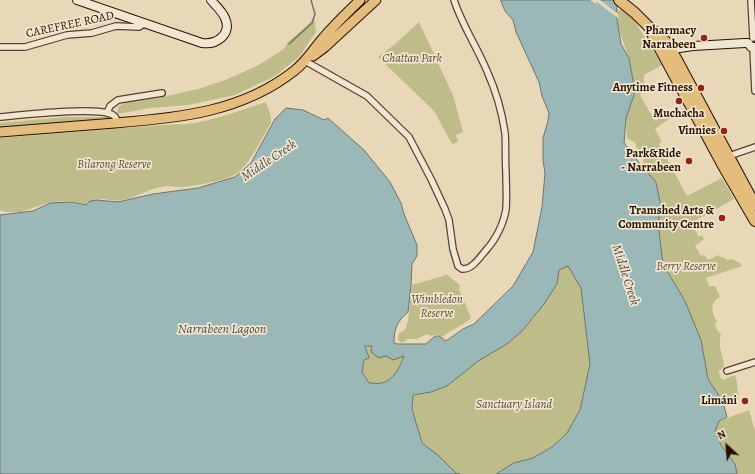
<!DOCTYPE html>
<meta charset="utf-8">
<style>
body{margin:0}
#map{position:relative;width:755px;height:474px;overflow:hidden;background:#e8d8b8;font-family:Alegreya,serif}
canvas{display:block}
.north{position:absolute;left:707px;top:426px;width:40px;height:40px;-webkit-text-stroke:3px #f0e6d1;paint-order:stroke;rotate:334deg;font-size:11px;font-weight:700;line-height:16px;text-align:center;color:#2a0f01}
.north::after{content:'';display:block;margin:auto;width:14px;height:18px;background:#2a0f01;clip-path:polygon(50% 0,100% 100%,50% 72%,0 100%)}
</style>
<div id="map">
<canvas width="755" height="474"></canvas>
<div class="north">N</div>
</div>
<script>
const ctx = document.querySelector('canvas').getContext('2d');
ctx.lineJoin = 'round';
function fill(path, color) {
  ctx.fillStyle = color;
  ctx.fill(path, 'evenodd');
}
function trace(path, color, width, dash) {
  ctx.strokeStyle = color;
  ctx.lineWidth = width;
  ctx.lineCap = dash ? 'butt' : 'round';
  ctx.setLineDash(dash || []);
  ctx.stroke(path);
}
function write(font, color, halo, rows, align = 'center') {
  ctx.font = font + ' Alegreya,serif';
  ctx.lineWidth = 3.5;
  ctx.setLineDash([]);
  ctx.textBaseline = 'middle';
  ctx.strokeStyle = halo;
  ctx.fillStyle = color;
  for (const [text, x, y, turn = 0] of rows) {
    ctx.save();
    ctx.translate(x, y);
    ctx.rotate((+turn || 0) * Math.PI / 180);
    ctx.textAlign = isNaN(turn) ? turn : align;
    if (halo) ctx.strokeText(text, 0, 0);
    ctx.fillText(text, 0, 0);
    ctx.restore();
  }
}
const green = new Path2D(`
 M616,9L625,11L634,20L662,65L644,75V85L640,88L641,97L655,121L677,109L676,114L655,129L662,142L659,144L687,196L722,178L734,199L691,223L699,237L702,235L704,239L695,246L701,256L704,255L708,260L718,255L720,257H723L727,260L732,259L740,263L742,266L706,278L709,286H715L720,297C709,302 712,314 717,321L715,325L717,330L721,334C717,349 724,354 724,367L719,371L720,377L723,380L735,375C738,382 737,392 739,399L724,405L708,379L701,340L685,301L663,264L658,223L661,207L656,182L643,167V158L636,146V143L627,138L626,118L635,92L629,58L619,30Z
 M314,16L316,32L299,57L275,76L235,95L188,105L150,108L117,114L118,107L127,102L163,97L198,89L225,80L257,66L284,49L288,42L312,21Z
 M419,22L453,95L463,132L456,135L458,142L452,144L434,111L378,57L394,45Z
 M266,102L271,117V123C261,139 251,163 236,174C228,180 194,186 183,187C176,187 168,186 161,187C149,189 136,197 123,200C108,203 99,193 85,204L74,201L50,202L21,212H5L0,210V138L176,124C192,128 248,108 266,102Z
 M66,117H110L111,119L0,128V123Z
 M568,266L581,287L590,364L580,410L567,433L552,447L533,458L514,463L496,474H460L456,473L439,456L422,443L412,409L413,395L431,392L447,386L478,361L507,344L522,331L533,318L557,284L559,270Z
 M446,274L460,285L459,289L471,318C464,325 451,330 442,337L437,334L431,336L427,334L417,339H408L402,343L398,340L399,333L405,330L408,321L412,285L443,276Z
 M365,346H372L386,356H404C401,367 394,379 382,383C379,384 373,383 369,383L362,372L366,352Z
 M749,410L755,431V474H737L735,464L721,445L715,431L719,421Z`);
const water = new Path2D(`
 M501,0H618L616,13L621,44L629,58L635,92L626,118L624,143L640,164L656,182L661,207L658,223L663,264L685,301L701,340L708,379L723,402L727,417L719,421L715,431L721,445L735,464L737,474H496L514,463L533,458L552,447L567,433L580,410L590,364L581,288L568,266L559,270L557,284L544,304L522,331L507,344L478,361L447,386L431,392L413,395L412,409L422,443L439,456L456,473L460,474H0V215L33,211L50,203L73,202L86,205L90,201L97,200L118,202L153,194L198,188L235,177L251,163L275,119L286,108L303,110L324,120L328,118L364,150L390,182L401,203L404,214L417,245V256L412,264L411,285L408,312C397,321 394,329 394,343L397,344H426L435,336H439L446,341L463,329L474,324L513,286L533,252L542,207L545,173L543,160V138L548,121L549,113L542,96L539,82L516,32L513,20L505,11ZM365,346H372L371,352L379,358L386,356L393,360L404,356C400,367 394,380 382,383C378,384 373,383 369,383L362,372L364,360L369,358Z`);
const pier = new Path2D(`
 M590,0H600L618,14L619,19L597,2L596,4Z`);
const stream = new Path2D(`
 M289,44L312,23L315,14L311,0`);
const street = new Path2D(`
 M751,0L753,38
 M0,47H25L67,35L92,33L116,26L139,27L144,24
 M753,47L755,91
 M305,61L367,96L409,137L431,179L445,209L449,220L453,249L458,266L462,269C472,270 480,257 487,249C496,239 504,223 506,209C507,197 506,184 506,172C505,159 506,145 505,133C502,112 496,91 487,71C477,47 462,25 454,0
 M107,113L110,106L118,100L162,93
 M0,117C21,115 97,106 113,115C116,117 117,120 117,123
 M729,156L755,147
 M727,371L755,362`);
const secondary = new Path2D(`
 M77,0L202,43C217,45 232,34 225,18C222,11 215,5 211,0
 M666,50L693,46L745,43H748L751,47H755`);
const primary = new Path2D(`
 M313,56L325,47L376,0
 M0,132C38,129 76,126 115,123C179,118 242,112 294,71C307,61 314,48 324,37C335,24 348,12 360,0`);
const highway = new Path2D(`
 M619,0L635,13L652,30L658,33L667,43L677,60L755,205
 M652,30L653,36L722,164L755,221`);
const markers = [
 [704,38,4,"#8f2418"],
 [701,88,4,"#8f2418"],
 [679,101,4,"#8f2418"],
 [724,131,4,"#8f2418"],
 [689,161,4,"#8f2418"],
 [722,218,4,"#8f2418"],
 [745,401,4,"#8f2418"]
];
const streetNames = [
 ["CAREFREE ROAD",70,25,-12]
];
const poiNames = [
 ["Pharmacy",696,31],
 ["Narrabeen",696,45],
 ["Anytime Fitness",693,88],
 ["Muchacha",679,114,"center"],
 ["Vinnies",716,131],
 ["Park&Ride",681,154],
 ["- Narrabeen",681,168],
 ["Tramshed Arts &",714,211],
 ["Community Centre",714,225],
 ["Limáni",737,401]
];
const parkNames = [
 ["Chattan Park",412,59],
 ["Bilarong Reserve",114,165],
 ["Berry Reserve",686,267],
 ["Wimbledon",437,300],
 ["Reserve",437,314],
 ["Sanctuary Island",514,405]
];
const waterNames = [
 ["Middle Creek",269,161,-34],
 ["Middle Creek",625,275,72],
 ["Narrabeen Lagoon",222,330]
];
fill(green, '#bebc89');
fill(water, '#99b8b7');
trace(water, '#6d746e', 1);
fill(pier, '#e8d8b8');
trace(stream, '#6d746e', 1.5);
trace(street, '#5a412f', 8);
trace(secondary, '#2a0f01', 10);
trace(primary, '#2a0f01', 11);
trace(highway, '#2a0f01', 12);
trace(street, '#f0e6d1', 5.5);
trace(secondary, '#f0e6d1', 8);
trace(primary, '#e4bc7c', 9);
trace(highway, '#e4bc7c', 10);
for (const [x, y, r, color] of markers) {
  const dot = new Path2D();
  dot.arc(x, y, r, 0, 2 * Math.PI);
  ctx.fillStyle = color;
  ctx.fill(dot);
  trace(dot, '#f0e6d1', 1.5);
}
write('12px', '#2a0f01', '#f0e6d1', streetNames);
write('bold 12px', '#2a0f01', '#f0e6d1', poiNames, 'right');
write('italic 12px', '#5e4c31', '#f0e6d1', parkNames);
write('italic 13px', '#514a41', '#f0e6d1', waterNames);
</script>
